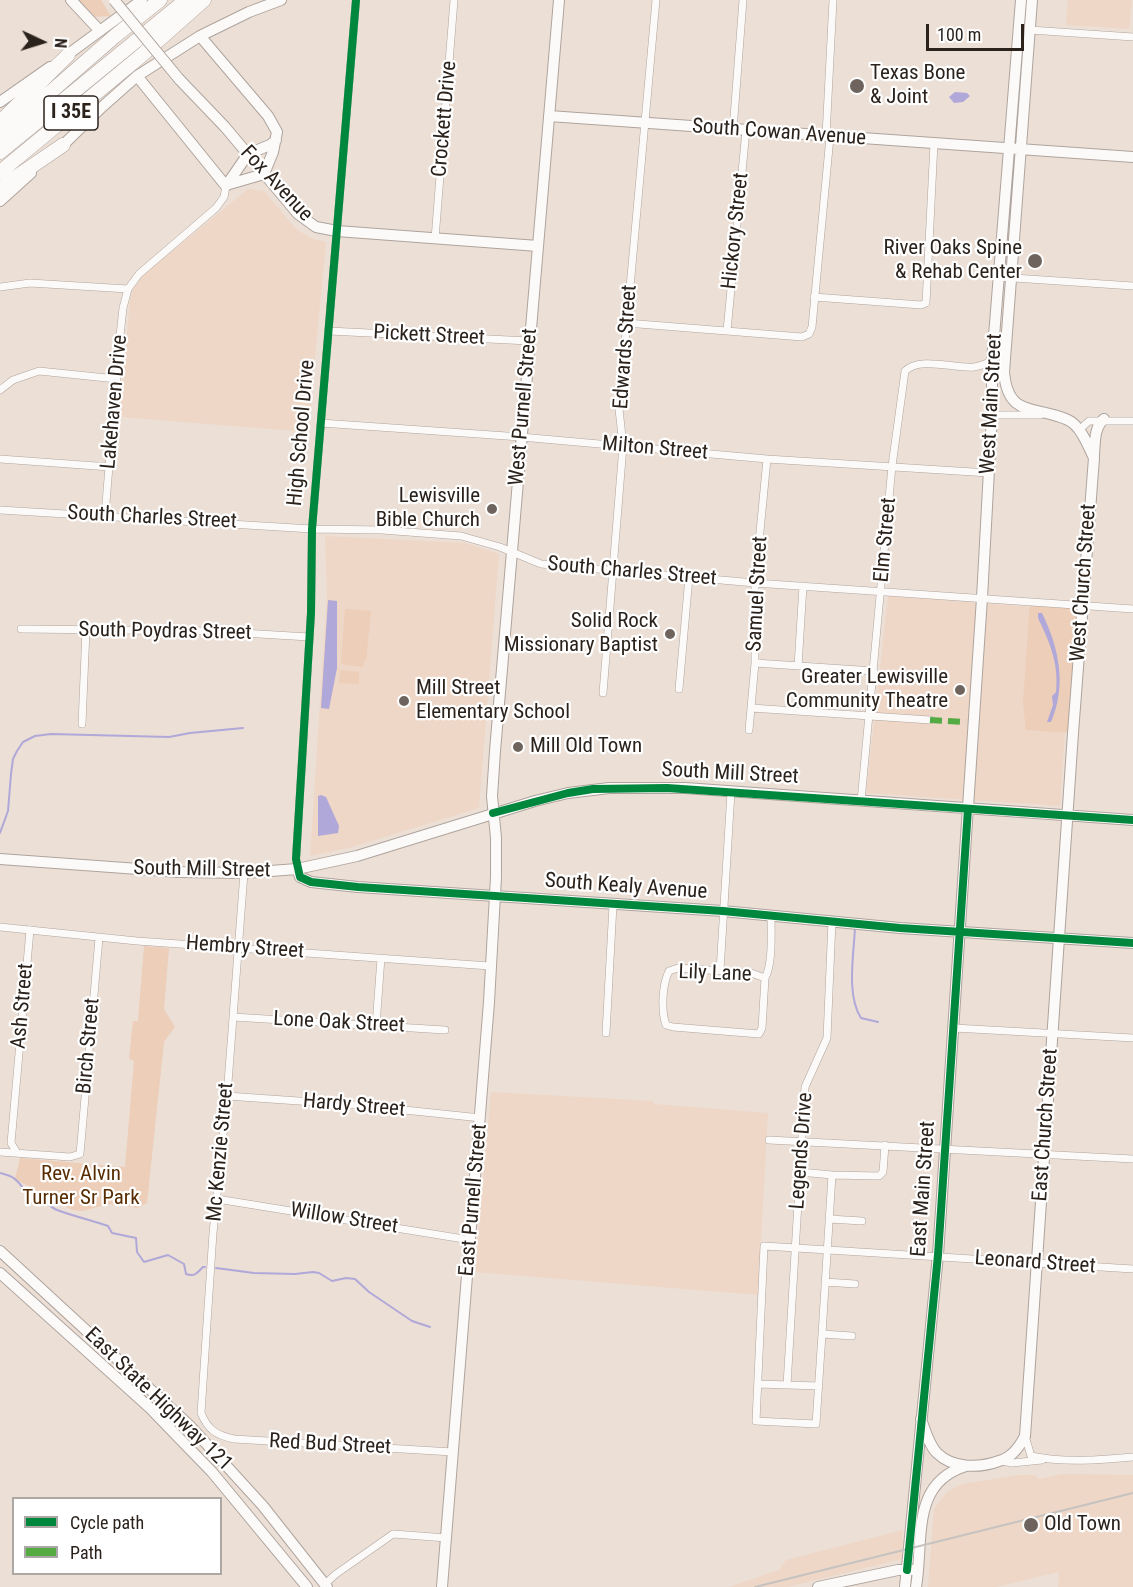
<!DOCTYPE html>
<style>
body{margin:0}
#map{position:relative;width:1133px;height:1587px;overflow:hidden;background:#ecdfd6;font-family:"Roboto Condensed",sans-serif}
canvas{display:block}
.legend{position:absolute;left:12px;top:1497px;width:210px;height:78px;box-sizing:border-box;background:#fff;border:2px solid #aaa7a4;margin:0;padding:8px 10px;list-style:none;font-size:18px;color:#2b221c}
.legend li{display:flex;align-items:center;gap:12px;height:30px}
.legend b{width:30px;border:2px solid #aaa7a4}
.north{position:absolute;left:12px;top:12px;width:60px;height:60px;-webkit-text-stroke:4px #fff;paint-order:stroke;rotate:94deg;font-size:16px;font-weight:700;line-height:24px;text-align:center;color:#2b221c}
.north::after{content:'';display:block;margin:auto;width:21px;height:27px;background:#2b221c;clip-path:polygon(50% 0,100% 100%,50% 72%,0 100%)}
.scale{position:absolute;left:926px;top:24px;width:98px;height:27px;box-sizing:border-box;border:3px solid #2b221c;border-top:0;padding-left:8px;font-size:18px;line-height:21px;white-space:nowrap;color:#2b221c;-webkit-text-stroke:4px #fff;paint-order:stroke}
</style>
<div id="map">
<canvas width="1133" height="1587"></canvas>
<ul class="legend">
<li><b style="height:8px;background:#00873e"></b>Cycle path</li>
<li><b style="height:8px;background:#54aa43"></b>Path</li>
</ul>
<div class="north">N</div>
<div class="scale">100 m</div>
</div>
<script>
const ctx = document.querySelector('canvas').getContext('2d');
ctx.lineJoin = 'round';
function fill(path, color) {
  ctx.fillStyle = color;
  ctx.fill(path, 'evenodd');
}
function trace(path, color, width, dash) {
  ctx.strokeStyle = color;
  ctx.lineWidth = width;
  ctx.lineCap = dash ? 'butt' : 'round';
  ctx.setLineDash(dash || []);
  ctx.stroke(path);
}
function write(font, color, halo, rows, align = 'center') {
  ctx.font = font + ' "Roboto Condensed",sans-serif';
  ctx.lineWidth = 4.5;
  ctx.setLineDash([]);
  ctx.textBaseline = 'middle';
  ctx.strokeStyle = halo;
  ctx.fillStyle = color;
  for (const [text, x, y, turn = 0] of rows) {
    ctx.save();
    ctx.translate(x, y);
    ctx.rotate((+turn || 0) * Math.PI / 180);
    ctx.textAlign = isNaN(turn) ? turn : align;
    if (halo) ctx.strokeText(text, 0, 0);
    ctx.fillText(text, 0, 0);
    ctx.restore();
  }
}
const built = new Path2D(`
 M1068,0H1132L1129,29L1066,25Z
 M248,189L264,191L297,230L313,239L326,242L308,432L120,417L130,298L134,287L142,276Z
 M325,536L465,543L499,554L479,808L352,847L310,856L327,595Z
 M888,596L1073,610L1060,806L866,793Z
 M491,1092L653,1101L654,1104L768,1113L758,1295L475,1272Z
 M1062,1474L1133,1475V1587H1058L1059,1572L996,1587H928L934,1509L947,1492L962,1484L1018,1475H1035L1039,1479Z
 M903,1530L902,1559L787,1587H729L779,1570L786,1560Z`);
const green = new Path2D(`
 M74,0H101L111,16L93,17Z
 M1030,601L1082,605L1073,733L1026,730L1023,703Z
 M345,609L371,611L366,661H364L363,667L341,664Z
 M340,670L359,672V684L339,683Z
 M144,946L169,948L164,1009L175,1027L164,1042L147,1203L138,1208L109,1204L82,1211L72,1210L15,1179L20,1158L125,1167L134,1061L129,1059L133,1021H138Z`);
const water = new Path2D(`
 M955,92L967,93L970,96L963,102L954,103L949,97Z
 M328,600L337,601V668L329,709L321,708Z
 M1038,613H1042C1059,648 1067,685 1051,722H1047L1053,705L1052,696L1056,692C1059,664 1050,643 1038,618Z
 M321,795L326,797L339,826L338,833L318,836V796Z`);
const stream = new Path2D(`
 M0,833L8,811L11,774L13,759L17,751L23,742L35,736L51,734L169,737L190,733L243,728
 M855,927C854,954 846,995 861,1018L878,1022
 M0,1173C13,1176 17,1179 25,1191C46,1193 44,1205 57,1210C73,1216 91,1220 108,1226L112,1233L136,1238L137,1252L144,1262L168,1255L184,1264L186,1274C195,1277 197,1273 203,1267H205
 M216,1268L254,1273L295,1274L313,1272L319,1273L332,1281L346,1278L355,1279L369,1292L412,1321L430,1327`);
const street = new Path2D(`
 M1030,30L1133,37
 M733,130L743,0
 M826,136L833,0
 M435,239L454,0
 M999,277L1133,286
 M0,287L30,283L128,289
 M814,297L921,305L926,303L934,143
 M626,323L802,337L809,334L812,327L830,137
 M329,331L529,341
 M727,331L746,130
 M0,390L13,380L39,371L117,379
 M992,415H1040
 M321,423L521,437L767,459L989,473
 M1079,430L1089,421H1133
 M0,459L110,467
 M0,510L312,529L382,530L461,536L500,547L541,564L755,583L1133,609
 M105,515L119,345L123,308L128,289L139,274L216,208L224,197L226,186
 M21,629L209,631L309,637
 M755,663L874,671
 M798,666L803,586
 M679,689L689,577
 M603,693L623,446L619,409L656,0
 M751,708L930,720
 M82,724L86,630
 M749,730L755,663V583L767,459
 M861,801L892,466L905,371C920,356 955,369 974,367C980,366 987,363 992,361
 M297,869L296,859L311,613L312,529L356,0
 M244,873L227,1096L213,1233L201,1413C208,1430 216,1435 234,1439L453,1452
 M0,927L137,941L490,966
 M720,971L731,792
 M765,978L751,973L678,968L669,971C662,985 661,1011 666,1025L673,1027L759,1034L762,1028L765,978C773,964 771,932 771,915
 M233,1017L445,1030
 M376,1025L381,958
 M954,1028L1133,1038
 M606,1033L613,905
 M227,1096L356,1105L481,1118
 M769,1140L1133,1159
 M0,1152L70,1157L80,1154L99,938
 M17,1153L11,1143L30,930
 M800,1172L832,1175
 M217,1199L470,1240
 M829,1219L862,1221
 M825,1282L855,1284
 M822,1334L816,1424L756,1421L764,1246L1133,1269
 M852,1336L822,1334L832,1175L879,1176L883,1172L885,1145
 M758,1384L819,1386
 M787,1385L805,1087L827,1038L832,921
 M1025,1436L1031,1456C1063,1463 1101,1460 1133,1457
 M1002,1461L1012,1463L1042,1460
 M325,1584L336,1574L393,1534L447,1538`);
const secondary = new Path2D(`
 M71,0L100,31
 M200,36L268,116L277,132L273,152L264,174
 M63,58L142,0
 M137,76L226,186
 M179,79L225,127L298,214L316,227L337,231L538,246
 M0,102L50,67
 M549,116L1133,157
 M59,149L102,107L137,76L200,36L249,12L281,0
 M226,185L264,174
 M226,186L248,154L270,145L276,140
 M0,201L31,173
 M1094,455C1095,443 1094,427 1104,419
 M0,859L180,872L244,873L297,869L357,856L535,801L568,793L609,788H685L1133,820
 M297,869L300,877L311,882L358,887L723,911L900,928L1133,943
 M921,1419C925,1430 929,1445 937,1453C953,1469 980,1468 999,1461C1011,1458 1020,1446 1025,1436L1073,733L1094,458C1088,446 1081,426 1068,420C1036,405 1008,419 1004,372L1032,0
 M442,1587L489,1002L496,877V838L492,796L495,751L559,0
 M818,1587L898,1570H913
 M905,1587L938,1255L982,598L992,415V361L1021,0
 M916,1587C924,1540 910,1483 966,1466`);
const primary = new Path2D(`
 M0,1251L191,1427L263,1506L327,1587
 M0,1273L150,1408L179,1438L212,1472L307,1587`);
const highway = new Path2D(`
 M0,122L68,55
 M0,136L115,36L160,0
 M0,152L186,0
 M0,172L142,55L204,0
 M0,188L63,145`);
const rail = new Path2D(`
 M755,1587L1133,1493`);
const secondaryBridge = new Path2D(`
 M114,0L179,79`);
const quiet = new Path2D(`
 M930,720L966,722`);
const cycleway = new Path2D(`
 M356,0L312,529L311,613L296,859L300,877L311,882L358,887L723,911L900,928L1133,943
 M493,813L568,793L593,789L667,788L1133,820
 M907,1570L938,1255L968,809`);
const markers = [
 [857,86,8,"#6f645d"],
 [1035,261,8,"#6f645d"],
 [492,509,6,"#6f645d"],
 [670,634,6,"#6f645d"],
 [960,690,6,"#6f645d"],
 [404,701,6,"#6f645d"],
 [518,747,6,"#6f645d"],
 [1031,1525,8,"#6f645d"]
];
const shields = [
 [71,113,54]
];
const shieldNames = [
 ["I 35E",71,113]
];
const poiNames = [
 ["Texas Bone",870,74],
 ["& Joint",870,98],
 ["River Oaks Spine",1022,249,"right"],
 ["& Rehab Center",1022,273,"right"],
 ["Lewisville",480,497,"right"],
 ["Bible Church",480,521,"right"],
 ["Solid Rock",658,622,"right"],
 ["Missionary Baptist",658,646,"right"],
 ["Greater Lewisville",948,678,"right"],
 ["Community Theatre",948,702,"right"],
 ["Mill Street",416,689],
 ["Elementary School",416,713],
 ["Mill Old Town",530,747],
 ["Old Town",1044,1525]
];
const streetNames = [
 ["Crockett Drive",445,119,-85],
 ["South Cowan Avenue",779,133,4],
 ["Fox Avenue",276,184,47],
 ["Hickory Street",736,231,-84],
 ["Pickett Street",429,336,3],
 ["Edwards Street",626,347,-86],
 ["Lakehaven Drive",115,402,-85],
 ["West Main Street",992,404,-87],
 ["West Purnell Street",524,407,-85],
 ["High School Drive",302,433,-85],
 ["Milton Street",655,449,5],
 ["South Charles Street",152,518,3],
 ["Elm Street",886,540,-85],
 ["South Charles Street",632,572,5],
 ["West Church Street",1084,583,-86],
 ["Samuel Street",758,594,-87],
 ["South Poydras Street",165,632,1],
 ["South Mill Street",730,774,3],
 ["South Mill Street",202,870,1],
 ["South Kealy Avenue",626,887,4],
 ["Hembry Street",245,948,4],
 ["Lily Lane",715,974,2],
 ["Ash Street",23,1006,-85],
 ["Lone Oak Street",339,1023,3],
 ["Birch Street",89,1046,-85],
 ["Hardy Street",354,1106,5],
 ["East Church Street",1046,1125,-86],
 ["Legends Drive",802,1151,-86],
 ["Mc Kenzie Street",221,1152,-85],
 ["East Main Street",924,1189,-86],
 ["East Purnell Street",474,1200,-85],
 ["Willow Street",344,1219,9],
 ["Leonard Street",1035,1263,4],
 ["East State Highway 121",158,1400,44],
 ["Red Bud Street",330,1445,3]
];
const parkNames = [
 ["Rev. Alvin",81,1175],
 ["Turner Sr Park",81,1199]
];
fill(built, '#eed7c7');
fill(green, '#ecceb9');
fill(water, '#b0a8d8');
trace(stream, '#b0a8d8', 2);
trace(street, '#aea49d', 8);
trace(secondary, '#aea49d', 12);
trace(primary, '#aea49d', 12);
trace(highway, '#aea49d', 15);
trace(street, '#fcfaf9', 7);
trace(secondary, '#fcfaf9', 10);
trace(primary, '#fcfaf9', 10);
trace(highway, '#fcfaf9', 14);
trace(rail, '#c5c2c0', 2);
trace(secondaryBridge, '#aea49d', 12, []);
trace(secondaryBridge, '#fcfaf9', 10);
trace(quiet, '#54aa43', 6, [12, 6]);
trace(cycleway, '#00873e', 8);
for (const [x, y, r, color] of markers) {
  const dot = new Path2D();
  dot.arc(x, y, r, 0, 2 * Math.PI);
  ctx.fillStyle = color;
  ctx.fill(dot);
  trace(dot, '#fff', 2);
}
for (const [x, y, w] of shields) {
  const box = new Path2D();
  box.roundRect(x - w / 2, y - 17, w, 34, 4.5);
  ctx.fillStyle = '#fff';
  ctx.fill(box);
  trace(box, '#2b221c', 1.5);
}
write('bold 20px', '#2b221c', null, shieldNames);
write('21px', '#2b221c', '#fff', poiNames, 'left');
write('21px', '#2b221c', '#fff', streetNames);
write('21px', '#572c02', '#fff', parkNames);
</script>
